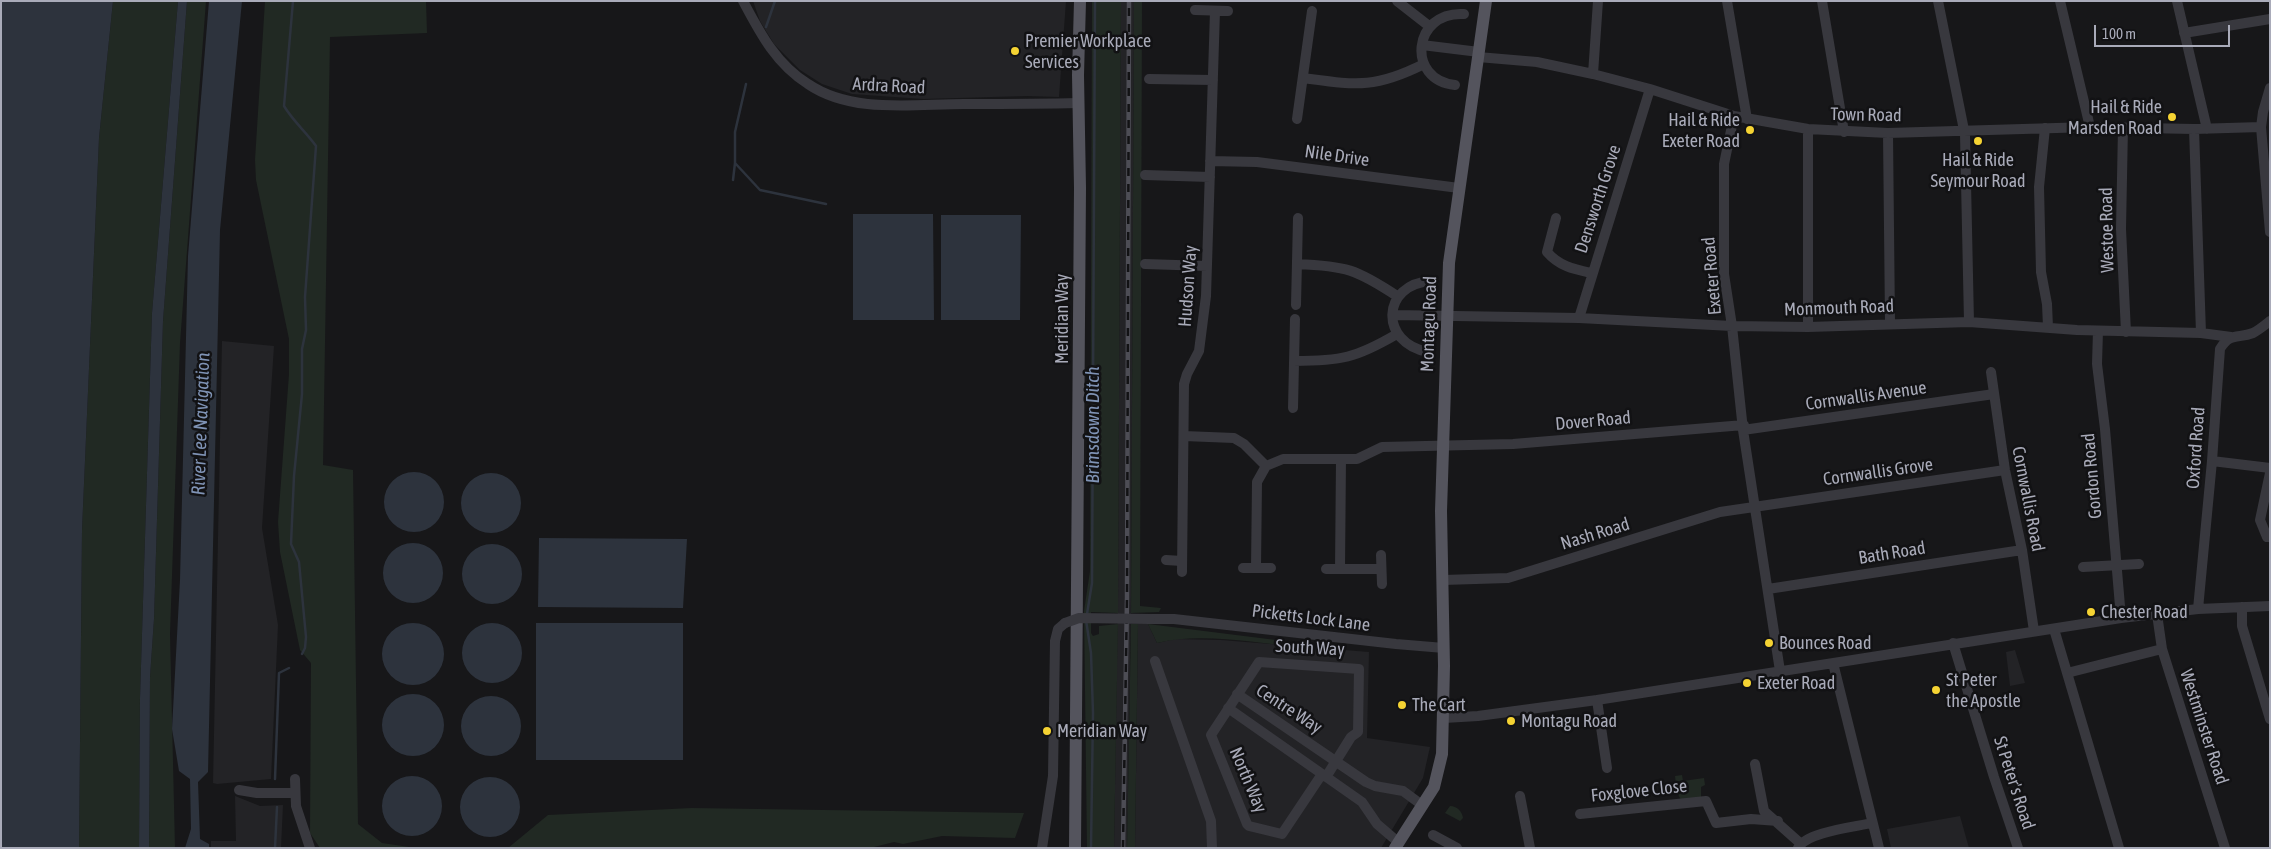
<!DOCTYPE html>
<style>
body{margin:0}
#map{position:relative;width:2271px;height:849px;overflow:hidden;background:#171719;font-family:"Asap Condensed",sans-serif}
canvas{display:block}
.frame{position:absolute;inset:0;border:2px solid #a9abb9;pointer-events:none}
.scale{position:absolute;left:2094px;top:25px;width:136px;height:22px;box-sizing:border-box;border:2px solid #a9abb9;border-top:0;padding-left:6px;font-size:15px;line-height:18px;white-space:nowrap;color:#a9abb9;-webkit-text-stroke:4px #121214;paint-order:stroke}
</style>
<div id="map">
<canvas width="2271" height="849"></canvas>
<div class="frame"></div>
<div class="scale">100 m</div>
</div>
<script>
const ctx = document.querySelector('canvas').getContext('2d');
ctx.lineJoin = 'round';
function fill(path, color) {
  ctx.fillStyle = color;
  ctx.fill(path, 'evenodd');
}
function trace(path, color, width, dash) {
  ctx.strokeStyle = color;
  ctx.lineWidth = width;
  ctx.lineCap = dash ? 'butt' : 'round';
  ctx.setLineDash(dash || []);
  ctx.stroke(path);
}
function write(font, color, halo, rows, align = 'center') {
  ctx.font = font + ' "Asap Condensed",sans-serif';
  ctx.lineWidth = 5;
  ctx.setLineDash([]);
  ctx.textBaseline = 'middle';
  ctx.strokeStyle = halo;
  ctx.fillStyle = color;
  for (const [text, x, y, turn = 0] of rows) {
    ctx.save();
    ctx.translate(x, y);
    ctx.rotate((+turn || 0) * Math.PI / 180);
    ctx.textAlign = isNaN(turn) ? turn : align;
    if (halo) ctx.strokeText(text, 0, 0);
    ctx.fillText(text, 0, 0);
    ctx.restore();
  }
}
const built = new Path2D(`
 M753,1H1066L1059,97L1027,96L923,99L852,94L822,84L800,70L774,44L760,21Z
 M1121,1H1134L1131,598L1127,848H1114L1118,598Z
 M222,341L274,346L262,528L278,625L271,779L217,784L213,783Z
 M1138,624H1148L1157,643L1175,639L1221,640L1369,652L1367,738L1430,747L1423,778L1381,848H1135Z
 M2015,650L2025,683L2010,686L2006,652Z
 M235,796L260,806L283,805L281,848H211V841H236Z
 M1960,816L1969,848H1891L1887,829Z`);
const green = new Path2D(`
 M113,1H178L152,313L140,698L139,848H79L82,530L99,138Z
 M187,1H206L180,343L170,634L175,848H149L150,677L154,619L163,321Z
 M265,1H426L427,33L330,37L323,465L353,470L358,824L382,843L416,848H320L310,833L311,663L300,650L280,552L278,522L289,374V339L256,180L255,160Z
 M1092,1H1121L1118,613L1091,612V633L1093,636L1099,634V626L1118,624L1114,848H1087L1084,611L1090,571Z
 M1134,1H1142L1140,606L1161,608L1159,612L1131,613Z
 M1131,624H1138L1135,848H1127Z
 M1148,624L1300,643L1299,647C1254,643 1202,632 1157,643Z
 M1682,775L1683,781L1704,778L1705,785L1701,787V797L1682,802L1677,792L1675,776Z
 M1450,806C1457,806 1462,811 1463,818L1460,821L1445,813Z
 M692,808L1024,813L1015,838L942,836L903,844L894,842L870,848H508L548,815Z`);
const water = new Path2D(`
 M1,1H113L99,138L82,530L79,848H1Z
 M178,1H187L163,321L154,619L150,677L149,848H139L140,698L152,313Z
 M209,1H242L220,230L208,772L198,782L200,839L209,844V848H185L191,829L190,779L179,771L172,729L180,580L188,256Z
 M853,214H933L934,320H853Z
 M941,215H1021L1020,320H941Z
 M384 502a30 30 0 1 1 60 0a30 30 0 1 1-60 0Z
 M461 503a30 30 0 1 1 60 0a30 30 0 1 1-60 0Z
 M539,538L687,539L683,608L538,607Z
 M383 573a30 30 0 1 1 60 0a30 30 0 1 1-60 0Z
 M462 574a30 30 0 1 1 60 0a30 30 0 1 1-60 0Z
 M462 653a30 30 0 1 1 60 0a30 30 0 1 1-60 0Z
 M536,623H683V760H536Z
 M382 654a31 31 0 1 1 62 0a31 31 0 1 1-62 0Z
 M382 725a31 31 0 1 1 62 0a31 31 0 1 1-62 0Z
 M461 726a30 30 0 1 1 60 0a30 30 0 1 1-60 0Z
 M382 806a30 30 0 1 1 60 0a30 30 0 1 1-60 0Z
 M460 807a30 30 0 1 1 60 0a30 30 0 1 1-60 0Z`);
const stream = new Path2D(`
 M293,1L284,106C293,121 306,132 316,146L305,297L306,330L302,349V394L294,476L291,544L299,562L306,637L305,648L302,654
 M766,27L775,1
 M746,84L735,132V163L760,190L826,204
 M733,180L735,163
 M1087,614L1092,583L1095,1
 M1086,620L1091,653L1093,713L1091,848
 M275,779L279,673L289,668
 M275,848L277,807`);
const minor = new Path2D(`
 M743,1C760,33 776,64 808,84C852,114 913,104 964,104C1002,104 1040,104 1078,103
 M1397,1L1429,26
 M1727,1L1747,119
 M1822,1L1844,132
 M1938,1L1965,135L1969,322
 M2060,1L2090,127
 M2177,1L2207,129
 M1195,10L1228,11
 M2184,33L2270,19
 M1422,45L1479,52
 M1478,57L1537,62L1593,74L1650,89L1734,116L1808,129L1888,133L2090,127L2194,129L2261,127
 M1593,74L1598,1
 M1303,78C1356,85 1374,89 1424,64
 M1149,79L1213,80
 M1455,85C1406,80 1412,11 1464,14
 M2270,88L2263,112L2261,127L2270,232
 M1734,116L1724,164V274L1732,326L1743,430L1780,671
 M1297,119L1312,11
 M2123,127L2121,229L2126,332
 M2045,128L2039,187L2041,272L2047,304L2048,327
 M1808,129V327
 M2194,129L2201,333
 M1888,133L1890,323
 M1210,161L1257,162L1459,188
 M1145,175L1210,177
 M1556,218L1547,252C1559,266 1573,269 1591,273
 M1145,264L1207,266
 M1297,264C1346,266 1356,269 1397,296
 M1296,305L1298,218
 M1393,315L1579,318L1732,326L1808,327L1969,322L2077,330L2201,333L2231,337
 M1579,318L1650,89
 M2098,331L2097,364L2105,429L2121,618
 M1428,352C1379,343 1381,284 1431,281
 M1294,361C1341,361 1356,358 1397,334
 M1991,372L2005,470L2022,550L2034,631
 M1293,408L1295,319
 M1743,430L1994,394
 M1184,436L1234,438L1244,444L1266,466L1283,459H1357L1382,447L1513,444L1744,425
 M2212,461L2270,468
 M2270,473L2260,520L2267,537H2270
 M1381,555L1382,584
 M1166,560L1182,561
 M2083,567L2139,564
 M1243,568H1271
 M1256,568L1257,482L1266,466
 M1326,569H1381
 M1340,569L1341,459
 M1182,572L1184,384L1187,374L1199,351L1206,296L1215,11
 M1443,580L1508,578L1720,512L2005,470
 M1768,589L2022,550
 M2242,607V626L2270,719
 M2198,609L2212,461L2220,349C2230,332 2238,339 2253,333C2259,330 2265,325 2270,321
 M2157,614L2162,649L2225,848
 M1150,619H1174L1396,644L1444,648
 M2054,629L2119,848
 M1953,643L1994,777L2018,848
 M1155,661L1211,821L1212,848
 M1833,663L1879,848
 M2067,673L2162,649
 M1237,694L1366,782L1375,786L1403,791L1422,805
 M1597,700L1607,768
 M1228,708L1362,802L1377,824L1398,842
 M1444,718L1478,716L1597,700L2121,618L2198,609L2270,606
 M1755,764L1764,811L1800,843
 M1322,774L1282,834L1249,826L1247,824L1211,735L1259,662L1359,669L1358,732L1351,737L1326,777
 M295,779L296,806L310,848
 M239,790L257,793H295
 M1520,796L1530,848
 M1580,814L1706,801L1716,823L1751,819L1778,821
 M1433,835L1457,848
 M1042,848L1053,776L1055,641L1058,629L1065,623
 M1798,848C1806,832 1855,827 1872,823`);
const major = new Path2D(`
 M1075,848L1080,188L1078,75L1080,1
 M1395,848L1434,787L1442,754L1444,666L1441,511L1449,263L1486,1`);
const rail = new Path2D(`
 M1123,848L1127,598L1129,1`);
const minorBridge = new Path2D(`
 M1065,623L1079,618L1150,619`);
const markers = [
 [1015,51,5,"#f5d333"],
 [2172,117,5,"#f5d333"],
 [1750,130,5,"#f5d333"],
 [1978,141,5,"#f5d333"],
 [2091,612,5,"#f5d333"],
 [1769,643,5,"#f5d333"],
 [1747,683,5,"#f5d333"],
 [1936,690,5,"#f5d333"],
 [1402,705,5,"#f5d333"],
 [1511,721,5,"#f5d333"],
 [1047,731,5,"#f5d333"]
];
const poiNames = [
 ["Premier Workplace",1025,41],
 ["Services",1025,62],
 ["Hail & Ride",2162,107,"right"],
 ["Marsden Road",2162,128,"right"],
 ["Hail & Ride",1740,120,"right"],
 ["Exeter Road",1740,141,"right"],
 ["Hail & Ride",1978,160,"center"],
 ["Seymour Road",1978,181,"center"],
 ["Chester Road",2101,612],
 ["Bounces Road",1779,643],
 ["St Peter",1946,680],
 ["the Apostle",1946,701],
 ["Exeter Road",1757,683],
 ["The Cart",1412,705],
 ["Montagu Road",1521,721],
 ["Meridian Way",1057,731]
];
const streetNames = [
 ["Ardra Road",889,86,3],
 ["Town Road",1866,115,1],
 ["Nile Drive",1337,156,8],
 ["Densworth Grove",1598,199,-72],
 ["Westoe Road",2107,230,-91],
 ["Exeter Road",1712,276,-95],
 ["Hudson Way",1188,286,-86],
 ["Monmouth Road",1839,308,-2],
 ["Meridian Way",1062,319,-90],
 ["Montagu Road",1429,324,-88],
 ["Cornwallis Avenue",1866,396,-8],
 ["Dover Road",1593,421,-5],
 ["Oxford Road",2196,448,-86],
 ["Cornwallis Grove",1878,472,-8],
 ["Gordon Road",2092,476,-95],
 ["Cornwallis Road",2028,499,79],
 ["Nash Road",1595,534,-17],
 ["Bath Road",1892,553,-9],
 ["Picketts Lock Lane",1311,618,7],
 ["South Way",1310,648,3],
 ["Centre Way",1289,709,33],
 ["Westminster Road",2204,727,72],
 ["North Way",1248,780,67],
 ["St Peter's Road",2014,783,72],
 ["Foxglove Close",1639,791,-6]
];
const waterNames = [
 ["River Lee Navigation",201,424,-88],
 ["Brimsdown Ditch",1093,425,-90]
];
fill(built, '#232326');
fill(green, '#212923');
fill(water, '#2d333d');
trace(stream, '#2d333d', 2.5);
trace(minor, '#38383e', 10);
trace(major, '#54545d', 12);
trace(rail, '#4d4d55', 4.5);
trace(rail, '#121214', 2.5, [8]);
trace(minorBridge, '#38383e', 10);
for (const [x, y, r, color] of markers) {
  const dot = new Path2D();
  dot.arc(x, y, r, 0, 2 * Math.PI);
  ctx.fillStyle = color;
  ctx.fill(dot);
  trace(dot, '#121214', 2);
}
write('18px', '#a9abb9', '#121214', poiNames, 'left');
write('18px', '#a9abb9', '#121214', streetNames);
write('italic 19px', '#7f93b5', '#121214', waterNames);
</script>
